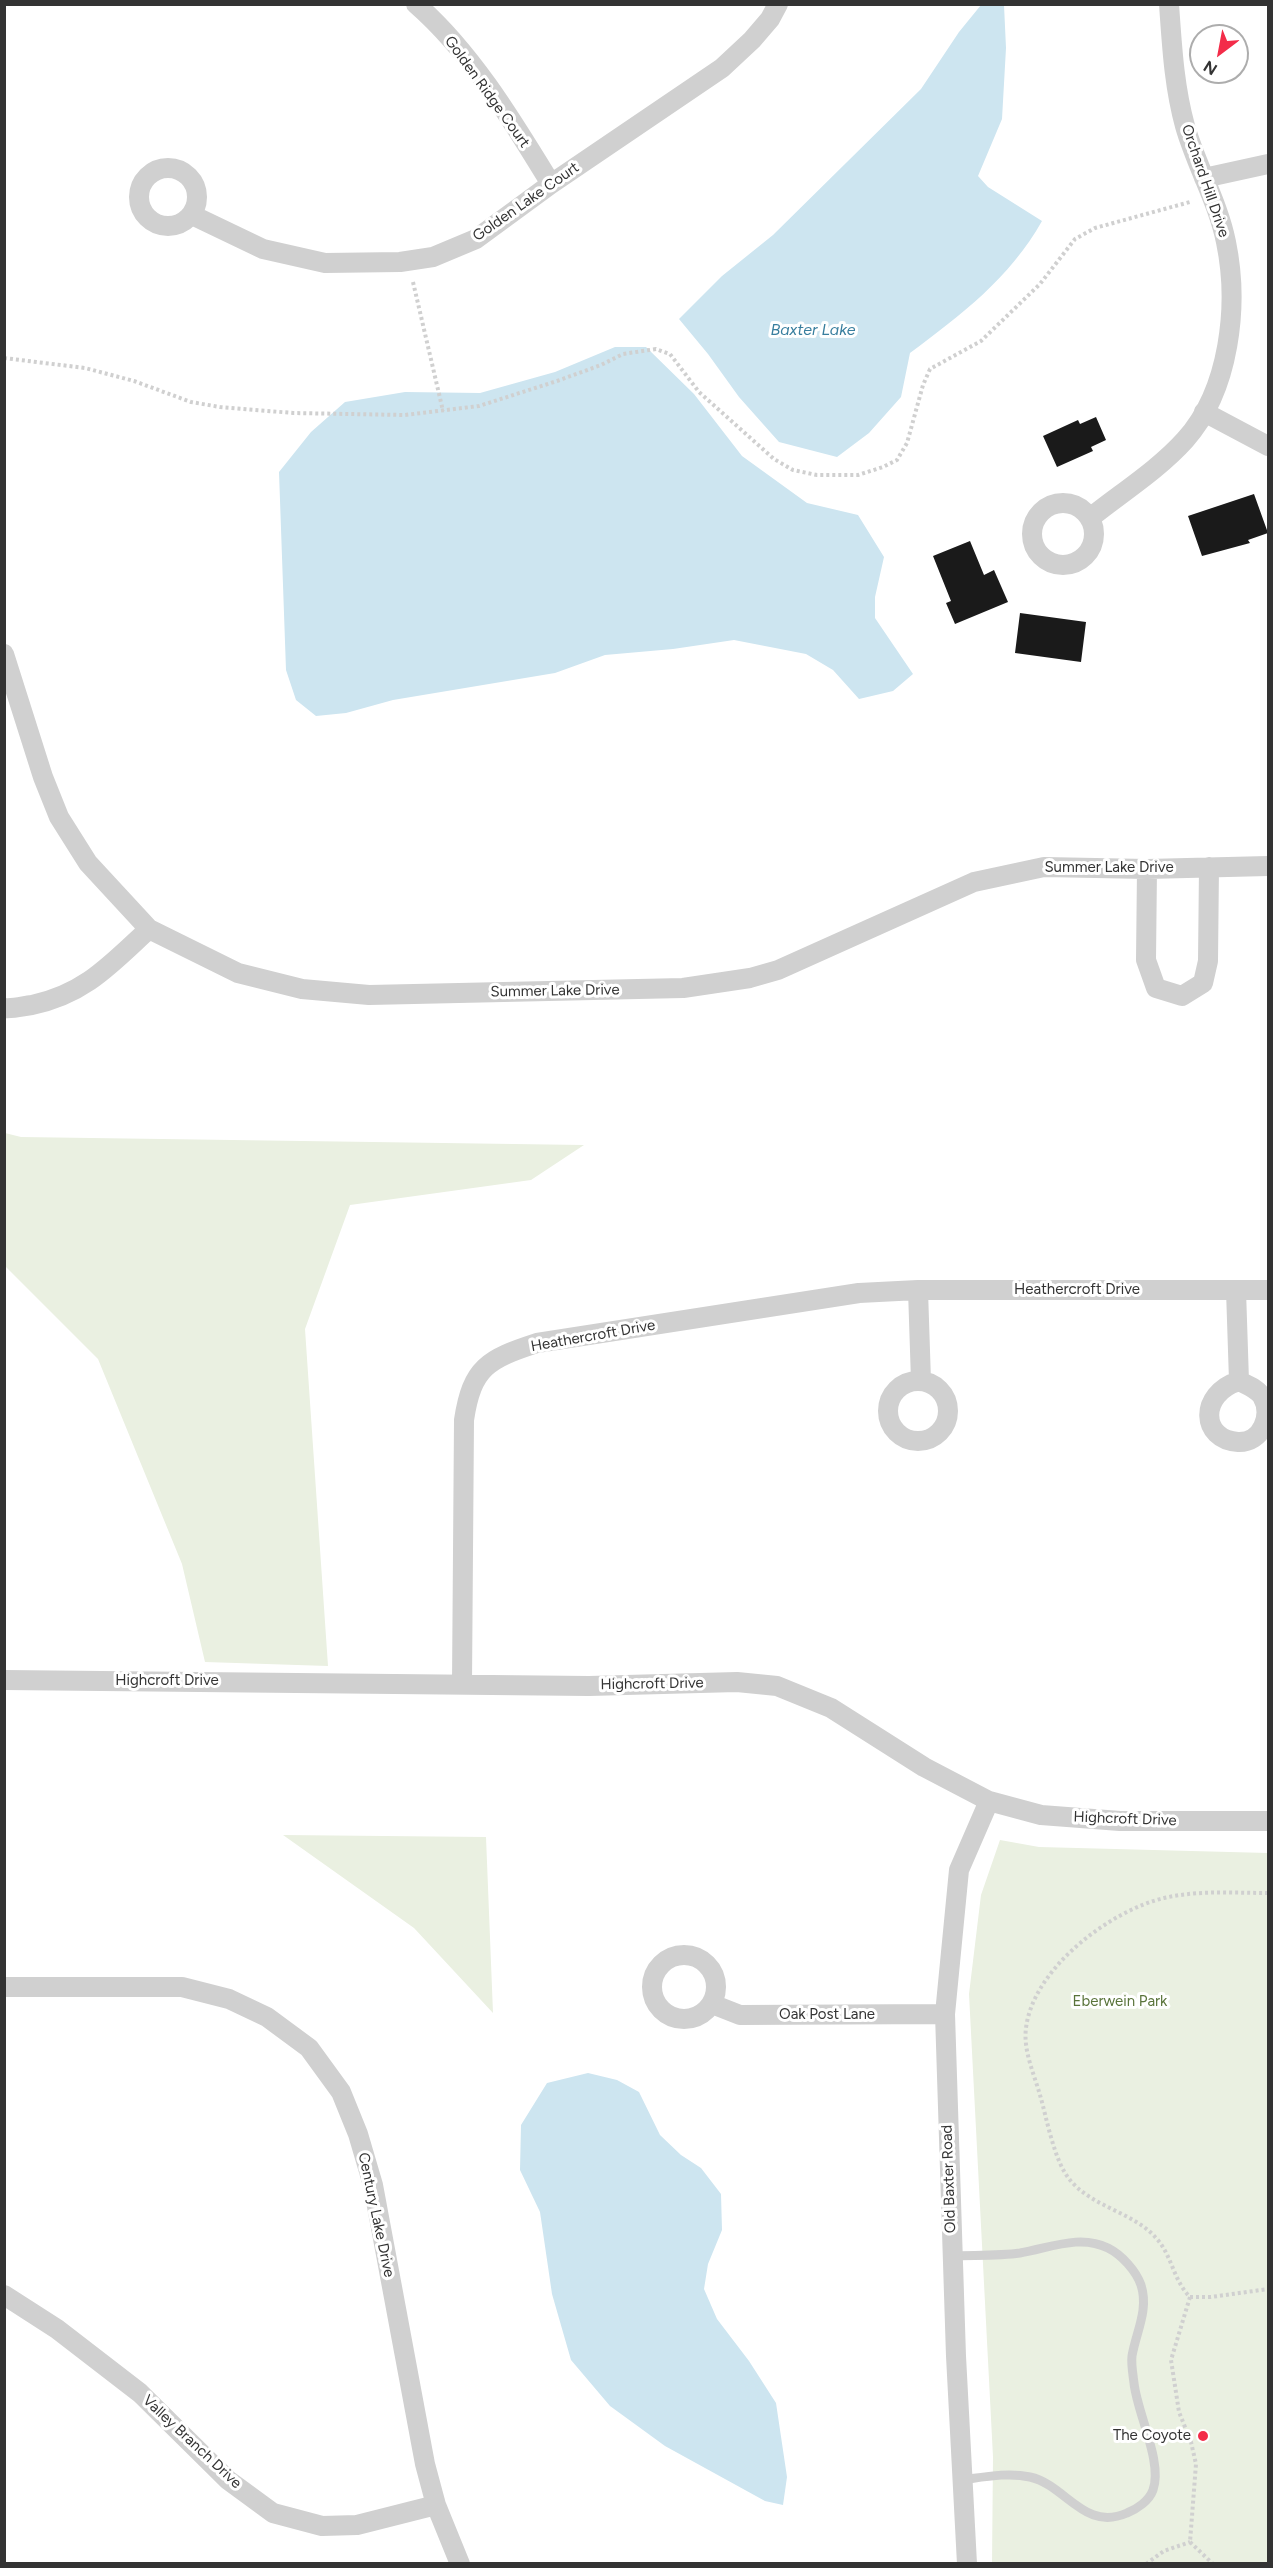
<!DOCTYPE html>
<style>
body{margin:0}
#map{position:relative;width:1273px;height:2568px;overflow:hidden;background:#fff;font-family:Figtree,sans-serif}
canvas{display:block}
.frame{position:absolute;inset:0;border:6px solid #333;pointer-events:none}
.north{position:absolute;left:1189px;top:24px;width:60px;height:60px;box-sizing:border-box;background:#fff;border:2px solid #adadad;border-radius:50%;rotate:212deg;font-size:16px;font-weight:700;line-height:24px;text-align:center;color:#333}
.north::after{content:'';display:block;margin:auto;width:21px;height:27px;background:#f32c49;clip-path:polygon(50% 0,100% 100%,50% 72%,0 100%)}
</style>
<div id="map">
<canvas width="1273" height="2568"></canvas>
<div class="frame"></div>
<div class="north">N</div>
</div>
<script>
const ctx = document.querySelector('canvas').getContext('2d');
ctx.lineJoin = 'round';
function fill(path, color) {
  ctx.fillStyle = color;
  ctx.fill(path, 'evenodd');
}
function trace(path, color, width, dash) {
  ctx.strokeStyle = color;
  ctx.lineWidth = width;
  ctx.lineCap = dash ? 'butt' : 'round';
  ctx.setLineDash(dash || []);
  ctx.stroke(path);
}
function write(font, color, halo, rows, align = 'center') {
  ctx.font = font + ' Figtree,sans-serif';
  ctx.lineWidth = 6;
  ctx.setLineDash([]);
  ctx.textBaseline = 'middle';
  ctx.strokeStyle = halo;
  ctx.fillStyle = color;
  for (const [text, x, y, turn = 0] of rows) {
    ctx.save();
    ctx.translate(x, y);
    ctx.rotate((+turn || 0) * Math.PI / 180);
    ctx.textAlign = isNaN(turn) ? turn : align;
    if (halo) ctx.strokeText(text, 0, 0);
    ctx.fillText(text, 0, 0);
    ctx.restore();
  }
}
const green = new Path2D(`
 M5,1133L21,1137L584,1145L531,1180L350,1205L305,1329L328,1666L205,1662L182,1564L98,1359L5,1266Z
 M283,1835L486,1837L493,2013L414,1928Z
 M1000,1840L1039,1847L1268,1853V2563L992,2564L993,2457L969,1994L981,1895Z`);
const water = new Path2D(`
 M981,5H1004L1006,48L1002,119L978,176L988,187L1042,221C1010,278 961,315 910,353L901,397L869,433L837,457L779,442L739,397L708,354L679,319L722,276L773,235L921,89L959,32Z
 M615,347H646L694,394L742,456L807,503L858,515L884,557L875,597V618L913,674L893,691L859,699L833,670L806,654L734,640L673,649L605,655L555,673L393,700L346,713L316,716L296,700L286,670L279,472L311,432L345,402L405,392L480,393L555,372Z
 M588,2073L617,2080L639,2092L660,2135L681,2155L701,2168L721,2194L722,2230L708,2264L704,2289L717,2319L749,2361L776,2403L787,2477L783,2505L765,2501L665,2446L610,2406L571,2360L552,2294L540,2212L520,2170L521,2125L547,2083Z`);
const building = new Path2D(`
 M1096,417L1106,440L1091,447L1093,451L1057,467L1043,436L1078,420L1080,424Z
 M1254,494L1268,533L1248,540L1250,543L1202,556L1188,516Z
 M970,541L984,575L994,570L1008,602L955,624L946,603L951,601L933,556Z
 M1020,613L1086,622L1081,662L1015,653Z`);
const path = new Path2D(`
 M413,282L443,411
 M4,358L85,368L134,381L191,402L220,407L293,413L405,415L479,406L557,381L601,365L623,354L656,349L670,354L699,392L774,459L793,470L817,475H858L883,467L897,460L907,443L923,385L930,369L981,341L1040,284L1075,239L1095,228L1190,202
 M1268,1893C1234,1893 1199,1890 1164,1898C1109,1911 1033,1969 1026,2028C1023,2050 1034,2074 1040,2095C1047,2119 1054,2161 1070,2180C1092,2207 1135,2213 1156,2238C1172,2255 1173,2280 1190,2297H1211L1268,2289
 M1190,2297L1171,2360L1179,2412L1191,2442L1196,2464L1190,2542
 M1190,2542L1213,2564
 M1146,2564L1164,2551L1190,2542`);
const lane = new Path2D(`
 M952,2256C974,2255 998,2256 1020,2253C1050,2248 1080,2234 1108,2248C1122,2255 1136,2271 1141,2285C1149,2310 1136,2332 1132,2356C1131,2364 1133,2375 1134,2383C1137,2413 1163,2462 1153,2490C1149,2501 1137,2509 1127,2513C1084,2532 1066,2485 1030,2477C1008,2472 984,2477 962,2480`);
const street = new Path2D(`
 M416,4C472,53 513,122 551,184
 M139 197a29 29 0 1 1 58 0a29 29 0 1 1-58 0Z
 M1204,178L1268,164
 M192,215L263,249L325,263L400,262L433,257L476,239L551,184L722,68L752,40L770,19L778,4
 M1204,412L1268,446
 M1032 534a31 31 0 1 1 62 0a31 31 0 1 1-62 0Z
 M1090,518C1121,493 1158,470 1185,440C1230,390 1239,305 1226,242C1218,202 1196,165 1185,126C1174,86 1172,46 1169,4
 M4,654L43,777L59,817L88,863L149,929L238,973L302,989L369,995L683,988L750,978L778,970L974,882L1044,867L1147,869L1268,866
 M1147,869L1146,960L1156,988L1182,996L1203,983L1208,961L1209,867
 M4,1008C14,1009 23,1006 32,1005C85,994 111,964 149,929
 M918,1290L921,1381
 M1236,1290L1239,1381
 M1239,1381C1247,1385 1256,1388 1262,1396C1273,1415 1262,1443 1238,1442C1201,1440 1198,1394 1239,1381Z
 M888 1411a30 30 0 1 1 60 0a30 30 0 1 1-60 0Z
 M4,1680L589,1686L737,1682L777,1686L831,1708L924,1767L989,1801L1041,1815L1120,1821H1268
 M462,1683L464,1420C472,1367 488,1359 537,1343L859,1293L918,1290H1268
 M652 1987a32 32 0 1 1 64 0a32 32 0 1 1-64 0Z
 M4,1987H182L229,1999L267,2017L309,2048L341,2092L358,2134L373,2185L425,2464L436,2505L460,2564
 M712,2004L740,2015L945,2014
 M4,2295L57,2329L140,2393L228,2480L273,2513L322,2526L357,2525L436,2505
 M967,2564L956,2356L945,2014L959,1870L989,1801`);
const markers = [
 [1203,2436,6,"#f32c49"]
];
const streetNames = [
 ["Golden Ridge Court",487,92,54],
 ["Orchard Hill Drive",1205,181,71],
 ["Golden Lake Court",526,202,-35],
 ["Summer Lake Drive",1109,868],
 ["Summer Lake Drive",555,991,-1],
 ["Heathercroft Drive",1077,1290],
 ["Heathercroft Drive",593,1336,-10],
 ["Highcroft Drive",167,1681],
 ["Highcroft Drive",652,1684,-1],
 ["Highcroft Drive",1125,1819,2],
 ["Oak Post Lane",827,2015],
 ["Old Baxter Road",949,2179,-92],
 ["Century Lake Drive",376,2215,78],
 ["Valley Branch Drive",192,2442,43]
];
const parkNames = [
 ["Eberwein Park",1120,2002]
];
const poiNames = [
 ["The Coyote",1191,2436]
];
const waterNames = [
 ["Baxter Lake",813,330]
];
fill(green, '#eaf0e1');
fill(water, '#cde5f0');
fill(building, '#1a1a1a');
trace(path, '#d0d0d0', 4, [3, 3]);
trace(lane, '#d0d0d0', 9);
trace(street, '#d0d0d0', 20);
for (const [x, y, r, color] of markers) {
  const dot = new Path2D();
  dot.arc(x, y, r, 0, 2 * Math.PI);
  ctx.fillStyle = color;
  ctx.fill(dot);
  trace(dot, '#fff', 2);
}
write('15px', '#333', '#fff', streetNames);
write('15px', '#5a743b', '#fff', parkNames);
write('15px', '#333', '#fff', poiNames, 'right');
write('italic 16px', '#387e9e', '#fff', waterNames);
</script>
